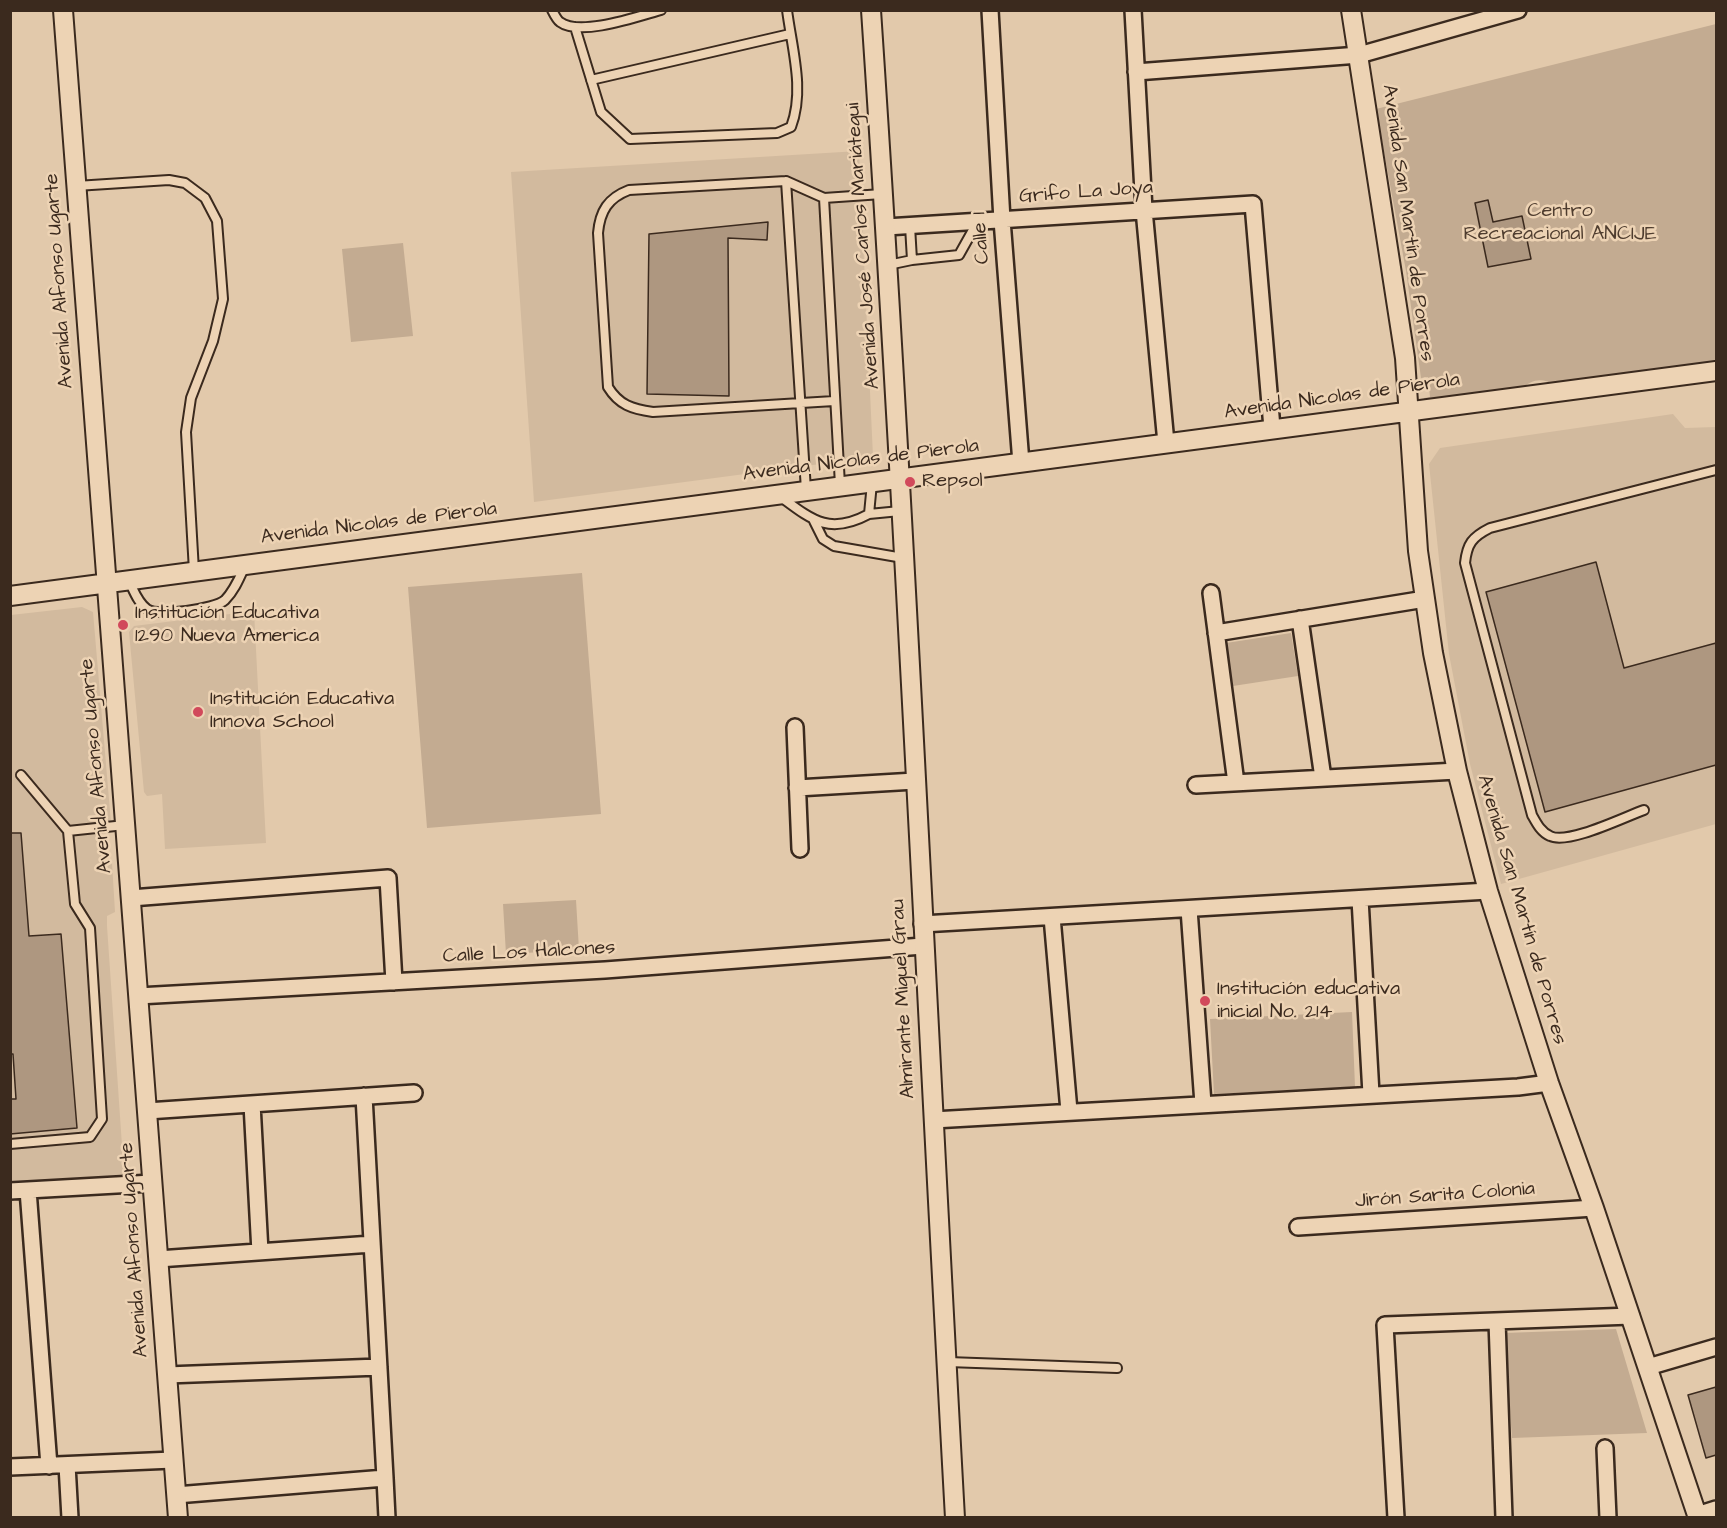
<!DOCTYPE html>
<meta charset="utf-8">
<style>
body{margin:0}
#map{position:relative;width:1727px;height:1528px;overflow:hidden;background:#e2c9ab;font-family:"Architects Daughter",sans-serif}
canvas{display:block}
.frame{position:absolute;inset:0;border:12px solid #3b2a1e;pointer-events:none}
</style>
<div id="map">
<canvas width="1727" height="1528"></canvas>
<div class="frame"></div>
</div>
<script>
const ctx = document.querySelector('canvas').getContext('2d');
ctx.lineJoin = 'round';
function fill(path, color) {
  ctx.fillStyle = color;
  ctx.fill(path, 'evenodd');
}
function trace(path, color, width, dash) {
  ctx.strokeStyle = color;
  ctx.lineWidth = width;
  ctx.lineCap = dash ? 'butt' : 'round';
  ctx.setLineDash(dash || []);
  ctx.stroke(path);
}
function write(font, color, halo, rows, align = 'center') {
  ctx.font = font + ' "Architects Daughter",sans-serif';
  ctx.lineWidth = 5;
  ctx.setLineDash([]);
  ctx.textBaseline = 'middle';
  ctx.strokeStyle = halo;
  ctx.fillStyle = color;
  for (const [text, x, y, turn = 0] of rows) {
    ctx.save();
    ctx.translate(x, y);
    ctx.rotate((+turn || 0) * Math.PI / 180);
    ctx.textAlign = isNaN(turn) ? turn : align;
    if (halo) ctx.strokeText(text, 0, 0);
    ctx.fillText(text, 0, 0);
    ctx.restore();
  }
}
const built = new Path2D(`
 M859,151L873,457L534,502L511,172Z
 M1673,414L1685,428L1716,427V824L1501,884L1470,764L1449,654L1429,464L1440,448Z
 M82,607L93,612L111,823L102,833L103,864L112,863L115,912L107,916V926L124,1175L11,1182V615Z
 M254,611L266,843L165,849L162,794L147,796L144,792L129,632L134,626Z`);
const green = new Path2D(`
 M1716,24V363L1554,385C1541,377 1532,380 1521,389L1424,401V398L1430,397L1428,377L1421,378L1406,271L1376,109Z
 M403,243L413,336L351,342L342,249Z
 M582,573L601,814L427,828L408,587Z
 M1291,633L1298,676L1233,686L1226,643Z
 M576,900L579,950L506,954L503,904Z
 M1352,1012L1355,1087L1214,1094L1210,1019Z
 M1616,1329L1647,1433L1512,1438L1504,1333Z`);
const building = new Path2D(`
 M1488,200L1493,222L1522,216L1531,259L1488,267L1475,203Z
 M768,222L767,240L728,238L729,396L647,394L649,234Z
 M1596,562L1624,668L1716,643V765L1545,812L1486,592Z
 M10,833H21L29,936L61,934L77,1128L10,1134V1099H16L13,1054H10Z
 M1716,1387V1455L1706,1458L1688,1395Z`);
const service = new Path2D(`
 M552,10C554,14 557,20 560,22C580,37 639,16 661,10
 M575,27L601,112L630,139L777,133L791,127C805,90 792,49 787,10
 M591,80L790,34
 M786,181L806,490
 M76,186L169,180L185,183L205,198L217,221L223,299L213,341L191,398L186,432L194,571
 M824,198L840,485
 M910,226L912,260
 M888,265L912,260L959,255L978,221
 M834,401L653,412C632,409 619,405 608,387L598,233C600,211 608,198 629,190L786,181L824,198L882,194
 M781,497C813,521 830,535 869,514L872,483
 M869,514L900,511
 M814,521L823,539L834,546L903,558
 M129,581C134,591 138,603 147,609C158,617 215,609 225,600C234,591 239,579 244,568
 M1644,810C1624,817 1568,845 1550,836C1541,832 1537,824 1532,815L1465,563C1467,544 1472,537 1490,528L1716,470
 M68,831L125,825
 M10,1144L90,1137L102,1119L90,928L75,904L68,831L21,775
 M948,1362L1117,1368`);
const minor = new Path2D(`
 M990,10L1002,220L1021,463
 M1133,10L1144,210L1166,443
 M1136,72L1359,55L1518,10
 M886,227L1253,204L1272,428
 M1211,593L1236,783
 M1300,619L1323,778
 M1216,633L1425,599
 M795,727L800,849
 M1196,785L1457,771
 M797,788L915,781
 M131,898L388,878L394,982
 M1360,899L1371,1094
 M1189,909L1203,1104
 M1052,917L1069,1111
 M922,924L1488,891
 M138,996L605,970L923,946
 M252,1104L260,1252
 M147,1111L414,1093
 M933,1120L1518,1087L1549,1083
 M28,1190L49,1466
 M10,1191L152,1183
 M1298,1227L1594,1208
 M158,1259L372,1244
 M1497,1321L1504,1518
 M1648,1367L1716,1347
 M167,1375L379,1367
 M1605,1448L1608,1518
 M67,1465L70,1518
 M10,1467L173,1460
 M385,1478L387,1518
 M176,1495L385,1478L364,1096
 M1697,1515L1716,1509
 M1396,1518L1385,1325L1631,1316`);
const tertiary = new Path2D(`
 M63,10L178,1518
 M871,10C905,513 927,1015 955,1518
 M1351,10L1405,358L1418,551L1433,653L1457,771L1488,891L1549,1083L1594,1208L1698,1518
 M10,596L1716,371`);
const markers = [
 [910,482,6,"#d1495b"],
 [123,625,6,"#d1495b"],
 [198,712,6,"#d1495b"],
 [1205,1001,6,"#d1495b"]
];
const streetNames = [
 ["Grifo La Joya",1086,193,-4],
 ["Avenida San Martín de Porres",1407,223,82],
 ["Calle 1",982,238,-94],
 ["Avenida José Carlos Mariátegui",864,246,-94],
 ["Avenida Alfonso Ugarte",60,281,-94],
 ["Avenida Nicolas de Pierola",1342,397,-8],
 ["Avenida Nicolas de Pierola",861,461,-7],
 ["Avenida Nicolas de Pierola",379,524,-7],
 ["Avenida Alfonso Ugarte",97,766,-95],
 ["Avenida San Martín de Porres",1521,910,74],
 ["Calle Los Halcones",529,953,-3],
 ["Almirante Miguel Grau",904,999,-93],
 ["Jirón Sarita Colonia",1445,1196,-4],
 ["Avenida Alfonso Ugarte",135,1250,-94]
];
const parkNames = [
 ["Centro",1560,212],
 ["Recreacional ANCIJE",1560,235]
];
const poiNames = [
 ["Repsol",922,482],
 ["Institución Educativa",135,614],
 ["1290 Nueva America",135,637],
 ["Institución Educativa",210,700],
 ["Innova School",210,723],
 ["Institución educativa",1217,990],
 ["inicial No. 214",1217,1013]
];
fill(built, '#d2ba9e');
fill(green, '#c3ab91');
fill(building, '#ae9780');
trace(building, '#3b2a1e', 1.5);
trace(service, '#3b2a1e', 12);
trace(minor, '#3b2a1e', 20);
trace(tertiary, '#3b2a1e', 22);
trace(service, '#edd3b4', 8);
trace(minor, '#edd3b4', 15);
trace(tertiary, '#edd3b4', 18);
for (const [x, y, r, color] of markers) {
  const dot = new Path2D();
  dot.arc(x, y, r, 0, 2 * Math.PI);
  ctx.fillStyle = color;
  ctx.fill(dot);
  trace(dot, '#edd3b4', 2);
}
write('20px', '#3b2a1e', '#edd3b4', streetNames);
write('20px', '#4f3d2f', '#edd3b4', parkNames);
write('20px', '#3b2a1e', '#edd3b4', poiNames, 'left');
</script>
